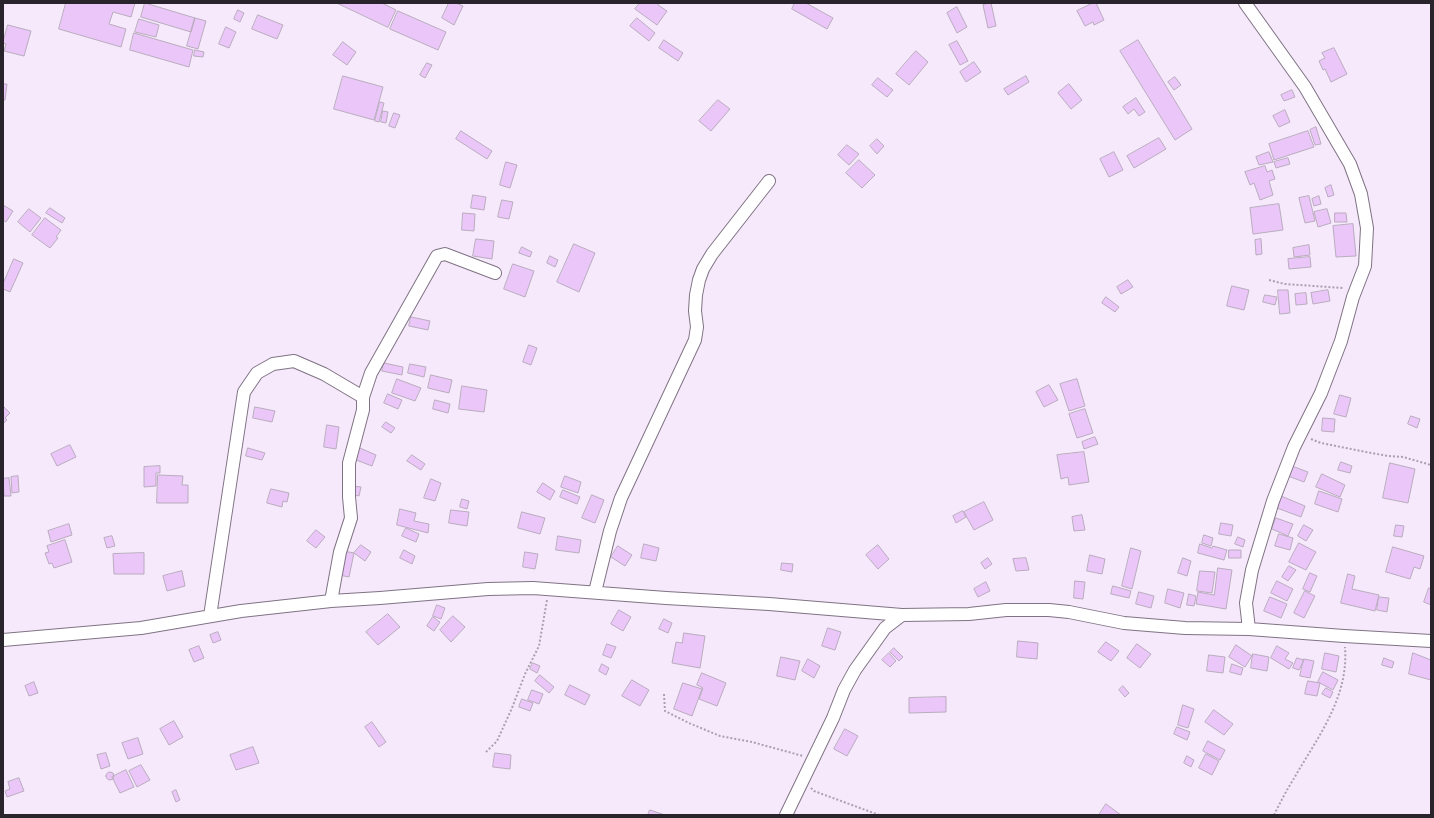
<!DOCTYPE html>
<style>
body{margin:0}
#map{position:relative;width:1434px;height:818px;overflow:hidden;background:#f6e9fb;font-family:Quicksand,sans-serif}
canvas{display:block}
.frame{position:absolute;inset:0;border:4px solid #29242b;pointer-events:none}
</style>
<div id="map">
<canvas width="1434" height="818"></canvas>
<div class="frame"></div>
</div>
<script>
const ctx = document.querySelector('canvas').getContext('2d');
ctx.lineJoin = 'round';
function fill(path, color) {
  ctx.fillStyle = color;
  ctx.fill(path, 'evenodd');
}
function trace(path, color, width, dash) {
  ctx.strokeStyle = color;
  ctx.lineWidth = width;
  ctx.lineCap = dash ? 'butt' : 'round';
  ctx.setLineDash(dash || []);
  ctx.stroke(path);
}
const building = new Path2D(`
 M66,3H135L131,17L113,12L109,24L126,29L121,47L59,29Z
 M145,3L195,18L191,32L141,17Z
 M337,3H382L396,10L388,27Z
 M449,3H456L463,6L454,25L442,18Z
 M640,3H659L658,5L667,11L657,25L635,9Z
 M795,3H806L833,18L827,29L792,9Z
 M991,3L996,26L988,28L983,5Z
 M1093,3H1096L1104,20L1094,25L1093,22L1085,26L1077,11Z
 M957,7L967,27L957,33L947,13Z
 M238,10L244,13L240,22L234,19Z
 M398,11L446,32L438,50L390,29Z
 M258,15L283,25L277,39L252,29Z
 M195,18L206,21L198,49L187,46Z
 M637,18L655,33L649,41L630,26Z
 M139,19L159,25L156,37L135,32Z
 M8,25L31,31L24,56L4,51L6,44L3,43Z
 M226,27L236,32L229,48L219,44Z
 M134,33L193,50L189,67L130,50Z
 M664,40L683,53L678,61L659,48Z
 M1138,40L1192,129L1175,140L1120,51Z
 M957,41L968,61L960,65L949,45Z
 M343,42L356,52L347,65L333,55Z
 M1334,48L1347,74L1331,82L1325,69L1323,70L1319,61L1325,58L1322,53Z
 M195,50L204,52L203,57L194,56Z
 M916,51L928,62L909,85L896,74Z
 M974,62L981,72L966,82L960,72Z
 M427,63L432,65L425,78L420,75Z
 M343,76L383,87L374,120L334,109Z
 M1026,76L1029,82L1008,95L1004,89Z
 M1175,77L1181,85L1174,90L1168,82Z
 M878,78L893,90L887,97L872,85Z
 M3,84H7L5,100H3Z
 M1069,84L1082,100L1071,109L1058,93Z
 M1292,90L1295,97L1284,101L1281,95Z
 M1136,98L1145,112L1139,116L1134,109L1128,114L1123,107Z
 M718,100L730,109L711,131L699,121Z
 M380,102L384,103L379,122L375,121Z
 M1285,110L1290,122L1279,127L1273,116Z
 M383,111L388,112L386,123L381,122Z
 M394,113L400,115L395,128L389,126Z
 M1316,127L1321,144L1315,145L1310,130Z
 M461,131L492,151L487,159L456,139Z
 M1308,131L1314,147L1274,160L1269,144Z
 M1159,138L1166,149L1134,168L1127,156Z
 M877,139L884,146L877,154L870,146Z
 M847,145L859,154L849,165L838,155Z
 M1114,152L1123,170L1109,177L1100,159Z
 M1269,152L1273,162L1259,165L1256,157Z
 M1288,158L1290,164L1276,168L1274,162Z
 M859,160L875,175L862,188L846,173Z
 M506,162L517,165L510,188L500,185Z
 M1265,166L1267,172L1272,170L1275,179L1269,181L1273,195L1260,200L1254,183L1250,185L1245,172Z
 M1331,185L1334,195L1328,197L1325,188Z
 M473,195L486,197L484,210L471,208Z
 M1309,196L1315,221L1305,223L1299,198Z
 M1319,196L1321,204L1314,206L1312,199Z
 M502,200L513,202L509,219L498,217Z
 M1279,204L1283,230L1253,234L1250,208Z
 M3,205L13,211L6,222L3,220Z
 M50,208L65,218L62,223L46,213Z
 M29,209L41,218L30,232L18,222Z
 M1327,209L1331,223L1318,227L1314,212Z
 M463,213L475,214L474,231L462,230Z
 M1335,213H1346L1347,222H1335Z
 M45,218L61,230L56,237L58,238L50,248L32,235Z
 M1353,224L1356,256L1336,257L1333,226Z
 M476,239L494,241L492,259L473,256Z
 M1261,239L1262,254L1256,255L1255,240Z
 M574,244L595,253L579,292L557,282Z
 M1309,245L1310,255L1294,257L1293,248Z
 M522,247L532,252L530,257L519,253Z
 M550,256L558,260L555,267L547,263Z
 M1310,257L1311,267L1289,269L1288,259Z
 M14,259L23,263L10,292L3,289V284Z
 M513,264L534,271L525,297L504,289Z
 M1128,280L1133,287L1121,294L1117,287Z
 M1232,286L1249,290L1244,310L1227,306Z
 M1278,290H1288L1290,313L1280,314Z
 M1328,290L1330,301L1313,304L1311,293Z
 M1306,293L1307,304L1296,305L1295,294Z
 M1265,295L1277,297L1275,305L1263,302Z
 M1106,297L1119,307L1115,312L1102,303Z
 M411,317L430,321L428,330L409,326Z
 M529,345L537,348L531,365L523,362Z
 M384,363L403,367L402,375L382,371Z
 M410,364L426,367L424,377L408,373Z
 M431,375L452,380L449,393L428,388Z
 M397,379L421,388L415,401L392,393Z
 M1077,379L1085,406L1069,411L1060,384Z
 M1049,385L1058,400L1044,407L1036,392Z
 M462,386L487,390L484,412L459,409Z
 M388,394L402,400L398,409L384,403Z
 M1340,395L1351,398L1346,417L1334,414Z
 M435,400L450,404L448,413L433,409Z
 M3,406L10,413L5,418L7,420L3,424Z
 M255,407L275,411L272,422L253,418Z
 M1085,409L1093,433L1077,438L1069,414Z
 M1411,416L1420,419L1417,428L1408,424Z
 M1323,418L1335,419L1334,432L1322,431Z
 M386,422L395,428L391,433L382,427Z
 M327,425L339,427L336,449L324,447Z
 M1095,437L1098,444L1084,449L1082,442Z
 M70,445L76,457L57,466L51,454Z
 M248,448L265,453L262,460L246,456Z
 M360,448L376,455L372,466L356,460Z
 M1084,452L1089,482L1069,485L1068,477L1061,479L1057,455Z
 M412,455L425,464L421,470L407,461Z
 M1341,462L1352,466L1350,473L1338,470Z
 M1390,463L1415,469L1408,503L1383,498Z
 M160,466V473H156V486L144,487V467Z
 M1292,466L1308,472L1304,482L1288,476Z
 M1322,474L1345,485L1340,497L1316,487Z
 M158,475L183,476L182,485H188V503H157Z
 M18,476L19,492L12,493L11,477Z
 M565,476L581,482L578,493L561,487Z
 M9,478L11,496H4L3,479Z
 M431,479L441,483L435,501L424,498Z
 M543,483L555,491L550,500L537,492Z
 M352,486L361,487L359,496L351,494Z
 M271,489L289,493L287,502L283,501L282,507L267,503Z
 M563,490L580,497L577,504L560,497Z
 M1319,491L1342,499L1338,512L1315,504Z
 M592,495L604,500L595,523L582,518Z
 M1281,496L1305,506L1301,517L1277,508Z
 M462,499L469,501L467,509L460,507Z
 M984,502L993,520L974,530L964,512Z
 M400,509L416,513L414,521L429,524L428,533L397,525Z
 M451,510L469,512L467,526L449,523Z
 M963,511L966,517L956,523L953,516Z
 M522,512L545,518L540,534L518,528Z
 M1082,515L1085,530L1074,531L1072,517Z
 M1276,518L1293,524L1288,536L1272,529Z
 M1221,523L1233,525L1231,536L1219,534Z
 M69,524L72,535L51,542L48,531Z
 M1304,525L1313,530L1306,541L1298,536Z
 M1396,525L1404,526L1402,537L1394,536Z
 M406,528L419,534L416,542L402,536Z
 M316,530L325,537L316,548L307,541Z
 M1279,534L1293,538L1290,550L1275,546Z
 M1204,535L1213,538L1211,546L1202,543Z
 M112,536L115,546L107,548L104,538Z
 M558,536L581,540L579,553L556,550Z
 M1238,537L1245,540L1243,547L1235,544Z
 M65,540L72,562L54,568L52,563L49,564L45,553L49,552L47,546Z
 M1299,543L1316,552L1306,570L1289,562Z
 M644,544L659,548L656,561L641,558Z
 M1200,544L1212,548L1213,546L1227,550L1224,560L1198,553Z
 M361,545L371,552L365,561L354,553Z
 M878,545L889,559L878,569L866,555Z
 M618,546L632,555L625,566L611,557Z
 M1393,547L1424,556L1420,569L1414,567L1410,579L1386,572Z
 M1131,548L1141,551L1132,589L1122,586Z
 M404,550L415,556L412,564L400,558Z
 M1229,550H1241V558H1229Z
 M344,551L354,553L349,577L339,575Z
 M525,552L538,554L535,569L523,567Z
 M144,553V574H114L113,554Z
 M1090,555L1105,559L1102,574L1087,571Z
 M988,558L992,564L985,569L981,563Z
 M1026,558L1029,570L1016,571L1013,559Z
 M1183,558L1191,561L1187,576L1178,573Z
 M782,563L793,564L792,572L781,570Z
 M1289,566L1296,570L1288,581L1282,577Z
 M1218,568L1232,570L1226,609L1196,604L1198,592L1214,595Z
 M182,571L185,586L167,591L163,576Z
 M1200,571L1215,572L1212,593L1197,591Z
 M1310,573L1317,576L1310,592L1303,589Z
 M1348,574L1355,576L1352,589L1379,595L1375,611L1341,603Z
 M1075,581L1085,582L1083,599L1074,598Z
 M1277,581L1293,589L1287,601L1271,593Z
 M986,582L990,591L978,597L974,589Z
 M1113,586L1131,591L1129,598L1111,594Z
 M1429,588L1431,589V605L1424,602Z
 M1168,589L1184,593L1180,608L1165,603Z
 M1305,591L1315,596L1304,618L1294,613Z
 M1139,592L1154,596L1151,608L1136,604Z
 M1189,594L1196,596L1194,606L1187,605Z
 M1270,597L1287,604L1281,618L1264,611Z
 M1379,597L1389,598L1387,612L1377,610Z
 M437,605L445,608L441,619L433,616Z
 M619,610L631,617L623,631L611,624Z
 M388,614L400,627L378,645L366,632Z
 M453,616L465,627L451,642L440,630Z
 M433,617L440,622L434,631L427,626Z
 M664,619L672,623L668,633L659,629Z
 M828,628L841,632L835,650L822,646Z
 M218,632L221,640L213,643L210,635Z
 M684,633L705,636L700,668L672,663L676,642L682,643Z
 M1018,641L1038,643L1037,659L1017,657Z
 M1106,642L1119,651L1111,661L1098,652Z
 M607,644L616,647L611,658L603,655Z
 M1137,644L1151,654L1140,668L1127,658Z
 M1236,645L1252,656L1245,667L1229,657Z
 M199,646L204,658L194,662L189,650Z
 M1277,646L1289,653L1285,659L1293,663L1289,669L1271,658Z
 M894,648L903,657L899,661L890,652Z
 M889,653L896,661L890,667L882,660Z
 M1325,653L1339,656L1336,672L1322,669Z
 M1413,653L1431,660V680L1409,674Z
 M1253,654L1269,657L1267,671L1251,668Z
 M1209,655L1225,657L1223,673L1207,671Z
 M781,657L800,661L795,680L777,676Z
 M1297,658L1304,660L1299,670L1293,668Z
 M1384,658L1394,662L1392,668L1382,665Z
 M808,659L820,666L814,678L802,671Z
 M1304,659L1314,661L1310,678L1300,676Z
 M533,663L540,666L537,673L530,669Z
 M602,664L609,668L606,675L599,671Z
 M1232,664L1243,668L1241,675L1230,672Z
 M1323,672L1338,680L1333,690L1318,682Z
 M702,673L726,683L717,706L699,699L703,688L697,685Z
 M540,675L554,687L549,693L535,681Z
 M632,680L649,690L640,706L622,696Z
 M1308,681L1320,683L1317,696L1305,694Z
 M34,682L38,693L29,696L25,686Z
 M683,683L702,689L692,716L674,709Z
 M570,685L590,695L585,705L565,695Z
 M1123,686L1129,693L1125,697L1119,690Z
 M1326,688L1333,692L1330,698L1322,694Z
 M532,690L543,694L539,704L528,700Z
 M946,697V712L909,713V698Z
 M522,699L533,703L530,711L519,707Z
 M1183,705L1194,709L1188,728L1178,725Z
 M1214,710L1233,724L1224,735L1205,722Z
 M174,721L183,737L169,745L160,729Z
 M372,722L386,742L379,747L365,727Z
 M1177,727L1190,732L1187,740L1174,734Z
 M845,729L858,736L847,756L834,749Z
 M138,738L143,754L128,759L122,743Z
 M1208,741L1225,750L1220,760L1203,751Z
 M253,747L259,763L236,770L230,755Z
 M106,753L110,766L101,769L97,755Z
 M495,753L511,755L510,769L493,767Z
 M1206,754L1219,761L1212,775L1199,768Z
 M1187,756L1194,760L1191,767L1184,763Z
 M141,765L150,780L137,787L129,771Z
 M126,770L134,787L120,793L112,777Z
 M106 776a4 4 0 1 1 8 0a4 4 0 1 1-8 0Z
 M19,778L24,791L7,797L5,791L10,789L8,782Z
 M176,790L180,800L176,802L172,792Z
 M1106,804L1121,815H1099Z
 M650,810L665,815H648Z`);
const path = new Path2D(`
 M1269,280L1285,284L1343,288
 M1311,439L1321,443L1366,452L1388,456L1403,457L1431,465
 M664,694L665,711L689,723L720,736L752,742L803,756
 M486,752L497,741L512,708L525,674L539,646L547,600
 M811,788L814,791L879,815
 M1274,815C1280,803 1286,791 1293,780C1317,738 1349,698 1345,647`);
const minor = new Path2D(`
 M1245,3L1305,87L1350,164L1361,194L1367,228L1365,266L1353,297L1341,341L1321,393L1294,447L1273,501L1252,570L1246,603L1249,629
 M363,397L371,373L437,256L445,254L495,273
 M595,592L610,531L621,498L695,340L697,327L695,311L696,295L699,280L703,269L712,254L769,181
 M210,616L244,392L257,373L273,364L294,361L324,374L363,397V410L349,463V497L351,518L340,552L331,601
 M3,640L141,628L241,611L331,601L380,598L488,589L533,588L666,598L769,604L902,615L969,614L1006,610H1049L1069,612L1124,623L1185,628L1249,629L1344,636L1431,641
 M786,815L833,718L844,690L855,670L885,628L902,615`);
fill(building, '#ebc6f8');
trace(building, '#b9acbe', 1);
trace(minor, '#7f7384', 14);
trace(path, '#aaa0ae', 2, [2, 2]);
trace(minor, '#fff', 12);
</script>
